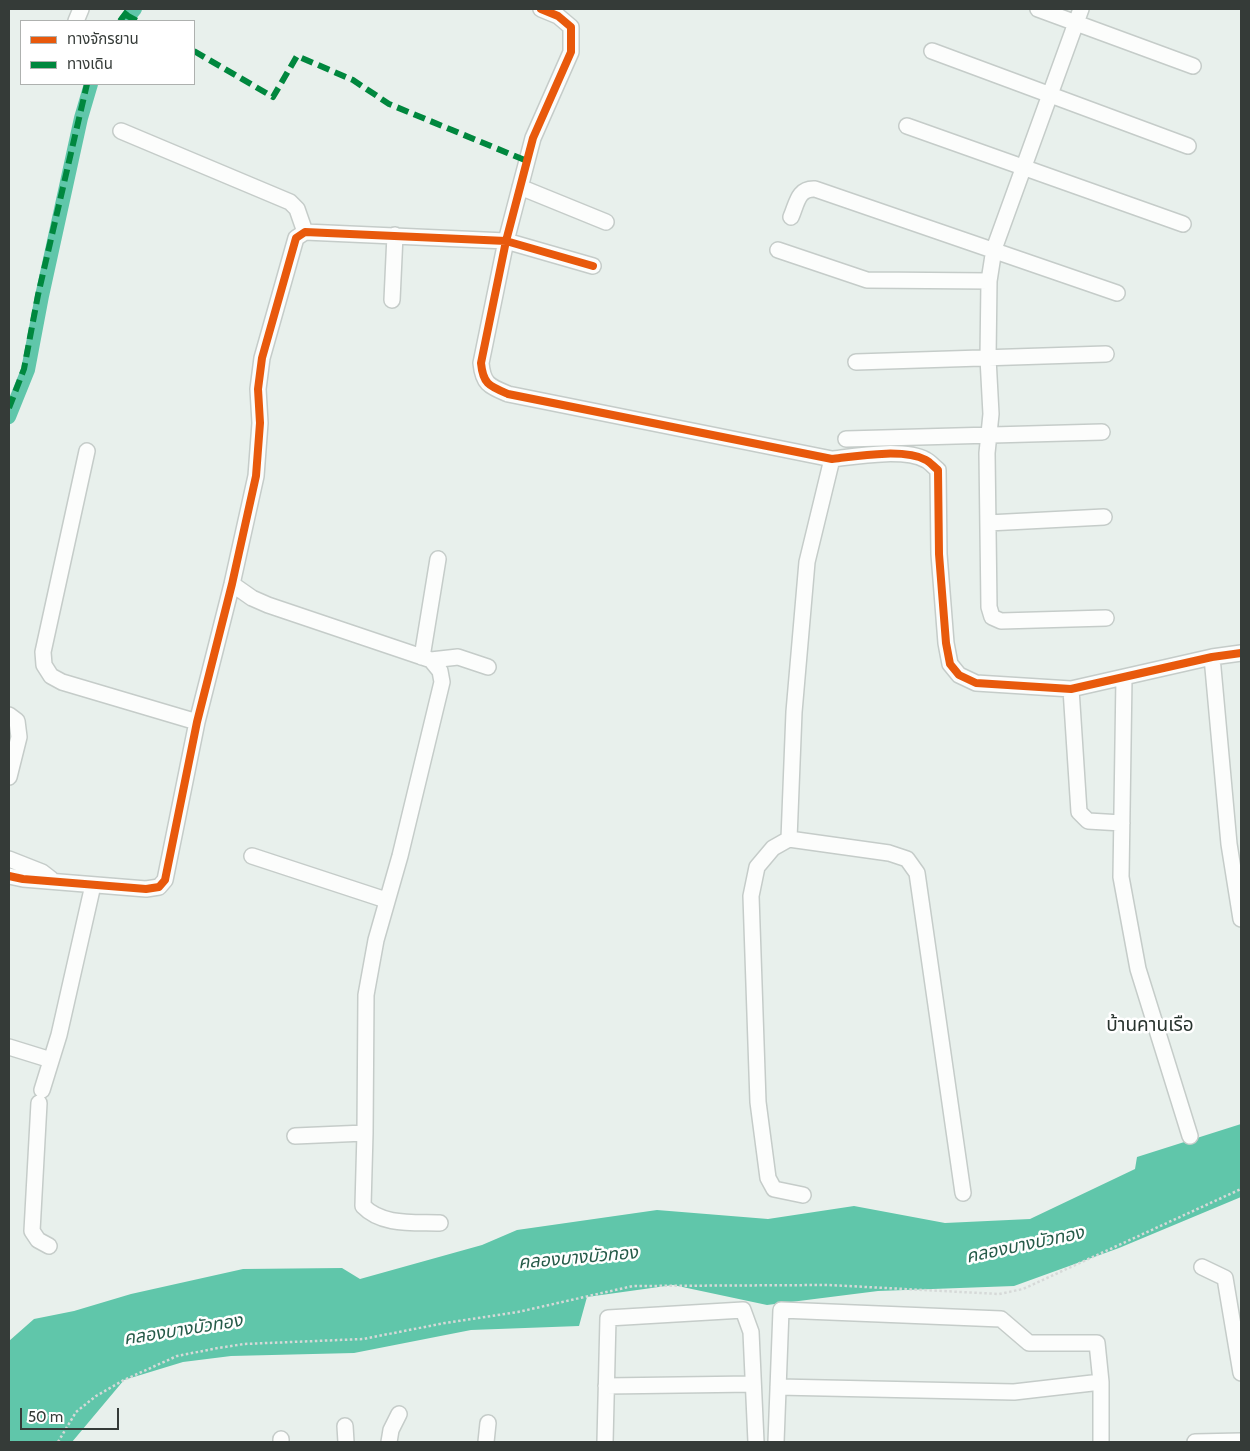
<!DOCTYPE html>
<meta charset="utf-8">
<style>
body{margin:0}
#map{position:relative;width:1250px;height:1451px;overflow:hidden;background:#e8f0ec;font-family:Cabin,"Noto Sans Thai",sans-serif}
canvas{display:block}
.frame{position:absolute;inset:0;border:10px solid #353b38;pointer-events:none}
.legend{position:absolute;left:20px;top:20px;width:175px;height:65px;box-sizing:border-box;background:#fff;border:1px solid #aeb1af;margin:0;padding:6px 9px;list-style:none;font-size:15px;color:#353b38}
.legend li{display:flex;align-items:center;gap:10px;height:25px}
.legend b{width:25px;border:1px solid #aeb1af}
.scale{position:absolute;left:20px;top:1408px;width:99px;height:22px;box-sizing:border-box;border:2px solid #353b38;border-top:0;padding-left:6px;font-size:15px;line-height:18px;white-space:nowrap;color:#353b38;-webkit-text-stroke:4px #fff;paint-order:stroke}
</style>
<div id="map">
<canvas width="1250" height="1451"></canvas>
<div class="frame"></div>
<ul class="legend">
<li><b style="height:6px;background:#e8590c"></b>ทางจักรยาน</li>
<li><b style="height:6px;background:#00873e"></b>ทางเดิน</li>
</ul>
<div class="scale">50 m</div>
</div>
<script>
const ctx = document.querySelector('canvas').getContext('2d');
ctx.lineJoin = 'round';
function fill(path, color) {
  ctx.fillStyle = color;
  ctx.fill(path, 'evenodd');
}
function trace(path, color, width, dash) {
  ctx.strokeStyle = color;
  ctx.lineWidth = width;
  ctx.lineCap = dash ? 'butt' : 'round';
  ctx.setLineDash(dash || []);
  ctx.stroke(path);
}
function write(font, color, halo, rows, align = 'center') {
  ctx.font = font + ' Cabin,"Noto Sans Thai",sans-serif';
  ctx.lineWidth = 5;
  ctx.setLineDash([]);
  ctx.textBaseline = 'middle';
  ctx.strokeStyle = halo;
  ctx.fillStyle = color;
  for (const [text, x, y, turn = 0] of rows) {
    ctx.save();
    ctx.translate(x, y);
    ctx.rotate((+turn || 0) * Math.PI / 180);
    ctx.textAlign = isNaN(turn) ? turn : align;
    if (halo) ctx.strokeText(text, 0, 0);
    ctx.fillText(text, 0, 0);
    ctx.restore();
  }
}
const water = new Path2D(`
 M1241,1124V1197L1119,1248L1014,1286L878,1291L767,1305L673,1285L587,1297L579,1326L471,1330L354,1353L231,1356L183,1362L124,1380L72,1442H9V1341L34,1319L74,1311L131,1294L243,1269L342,1268L360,1279L482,1245L517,1230L657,1210L768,1219L854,1206L945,1223L1030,1219L1135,1169L1137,1157Z`);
const canal = new Path2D(`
 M125,21L135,9
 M9,417L28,370L42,296L81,118L91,84`);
const path = new Path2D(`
 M58,1442L76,1412L96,1396L124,1380L177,1356L218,1348L244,1344L363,1339L445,1323L518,1312L633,1286L829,1285L999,1294L1023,1289L1241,1189`);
const minor = new Path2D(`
 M541,9L558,16L571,27V52L533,138L506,241L481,363C483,384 489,386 508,394L832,459C857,456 904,448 926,460C930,462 934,467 938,470L939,554L946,643L950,664L959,675L976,683L1071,689L1212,657L1241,653
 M1038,9L1193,66
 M1081,9L994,249L989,281L988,358L991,414L987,453L989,607L992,617L1001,621L1106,618
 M76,21L81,9
 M932,51L1188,146
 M907,126L1183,224
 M121,131L290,202L297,209L305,232
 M520,187L606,222
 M791,217C797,203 798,188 815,189L1117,293
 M778,250L867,280L989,281
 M392,300L395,235
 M856,362L1106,354
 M846,439L1102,432
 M87,451L43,652L44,665L51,676L62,682L197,722
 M988,523L1104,517
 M232,584L252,598L268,605L431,660L440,671L442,682L400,856L376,940L366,995L365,1133L295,1136
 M422,657L438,559
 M1212,657L1229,844L1241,919
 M431,660L458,657L488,667
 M1124,677L1121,877L1138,969L1190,1136
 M1071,689L1079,812L1088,821L1122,823
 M9,715L17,721L19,737L9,777
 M789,839L794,712L807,562L832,459
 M252,856L386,900
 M9,859L42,872L51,879
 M9,876L23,879L146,889L159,887L165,880L197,722L232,584L256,476L260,423L258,389L262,358L296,238L305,232L506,241L593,266
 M9,1047L51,1060
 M42,1090L59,1035L93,885
 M39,1103L32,1231L38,1240L49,1246
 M365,1133L363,1206C382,1226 414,1222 440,1223
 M803,1195L774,1189L768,1178L758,1102L751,896L757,867L773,848L789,839L889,853L907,859L917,873L963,1193
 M1202,1267L1225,1278L1241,1373
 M606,1386L753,1384
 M778,1387L1014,1392L1101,1382
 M345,1426L346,1442
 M281,1442V1439
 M389,1442L391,1430L399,1414
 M486,1442L488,1423
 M605,1442L608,1318L743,1310L751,1332L756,1442
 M776,1442L781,1310L1001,1319L1029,1343H1097L1101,1382V1442
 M1195,1442L1241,1441`);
const quiet = new Path2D(`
 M126,15L137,21
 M120,21L129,9
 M194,51L273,97L297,56L353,80L389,104L527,161
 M9,408L24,369L38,295L87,84`);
const cycleway = new Path2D(`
 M541,9L558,16L571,27V52L533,138L506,241L481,363C483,384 489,386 508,394L832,459C857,456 904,448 926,460C930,462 934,467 938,470L939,554L946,643L950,664L959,675L976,683L1071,689L1212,657L1241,653
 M9,876L23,879L146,889L159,887L165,880L197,722L232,584L256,476L260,423L258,389L262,358L296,238L305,232L506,241L593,266`);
const waterNames = [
 ["คลองบางบัวทอง",1025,1245,-12],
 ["คลองบางบัวทอง",578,1258,-5],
 ["คลองบางบัวทอง",183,1330,-9]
];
const quarterNames = [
 ["บ้านคานเรือ",1150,1025]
];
fill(water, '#60c6aa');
trace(canal, '#60c6aa', 14);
trace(minor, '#c5ccc9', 18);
trace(path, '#d6d9d8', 2.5, [2.5, 2.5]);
trace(minor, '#fcfdfc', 15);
trace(quiet, '#00873e', 6, [12, 6]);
trace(cycleway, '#e8590c', 8);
write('italic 18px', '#265b49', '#fff', waterNames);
write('19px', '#28332e', '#fff', quarterNames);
</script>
